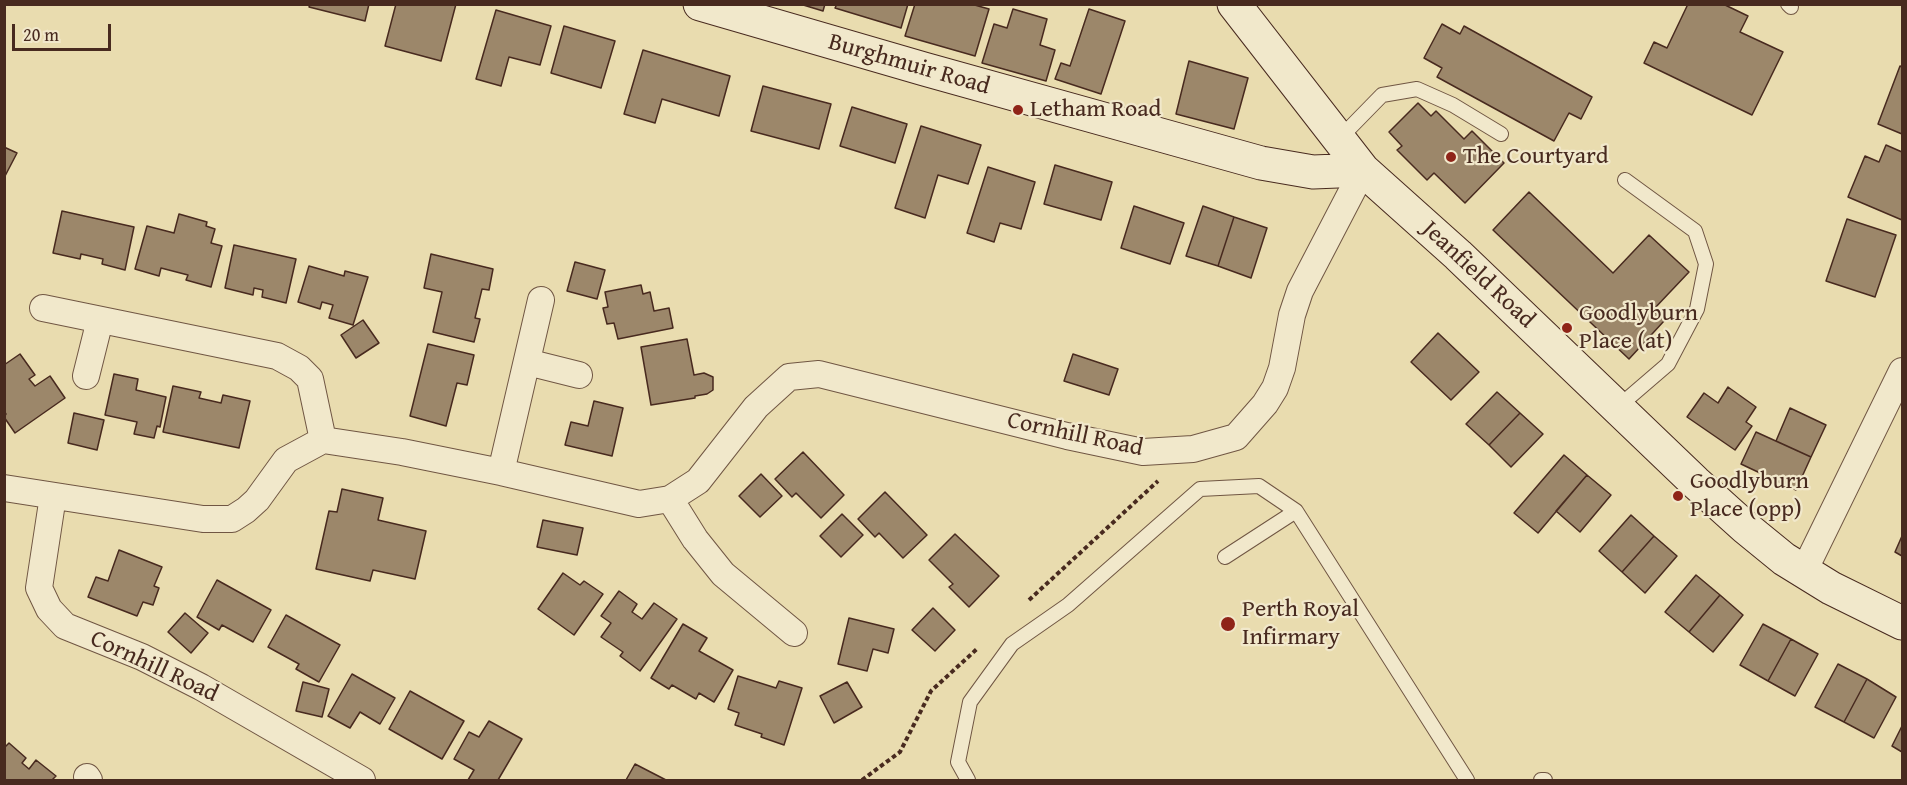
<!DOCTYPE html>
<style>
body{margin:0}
#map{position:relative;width:1907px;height:785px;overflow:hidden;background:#e9dcaf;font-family:"Gentium Book Plus",serif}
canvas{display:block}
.frame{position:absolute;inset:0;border:6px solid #482a1f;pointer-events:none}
.scale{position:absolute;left:12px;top:24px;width:99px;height:27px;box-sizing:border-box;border:3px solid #482a1f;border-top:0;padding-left:8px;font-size:18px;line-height:21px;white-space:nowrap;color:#482a1f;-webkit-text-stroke:4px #f1e8cb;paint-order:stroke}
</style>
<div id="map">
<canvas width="1907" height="785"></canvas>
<div class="frame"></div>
<div class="scale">20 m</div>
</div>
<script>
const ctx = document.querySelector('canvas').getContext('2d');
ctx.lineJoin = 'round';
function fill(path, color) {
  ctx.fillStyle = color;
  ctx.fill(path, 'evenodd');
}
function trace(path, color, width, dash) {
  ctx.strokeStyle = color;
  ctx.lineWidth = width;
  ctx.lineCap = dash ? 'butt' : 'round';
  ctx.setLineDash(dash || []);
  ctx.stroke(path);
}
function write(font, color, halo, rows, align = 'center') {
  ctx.font = font + ' "Gentium Book Plus",serif';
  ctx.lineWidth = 4.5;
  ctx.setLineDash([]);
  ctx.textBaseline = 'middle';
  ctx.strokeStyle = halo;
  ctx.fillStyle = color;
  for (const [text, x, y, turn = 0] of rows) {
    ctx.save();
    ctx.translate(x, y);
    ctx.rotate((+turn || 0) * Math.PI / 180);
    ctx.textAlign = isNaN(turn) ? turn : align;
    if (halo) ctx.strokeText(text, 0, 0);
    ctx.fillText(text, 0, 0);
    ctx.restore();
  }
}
const building = new Path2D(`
 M310,4H369L365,21L309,7Z
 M396,4H456L441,61L385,46Z
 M800,4H825L823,11Z
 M837,4H908L901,28L835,8Z
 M915,4H971L989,9L975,56L905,36Z
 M1688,4H1723L1748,16L1740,32L1783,52L1752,115L1644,63L1654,42L1667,48Z
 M1013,9L1047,19L1040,45L1055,50L1046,81L982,63L994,24L1007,28Z
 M1089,9L1125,21L1101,94L1055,79L1061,63L1070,66Z
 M496,10L551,26L540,65L509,57L501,86L476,79Z
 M1442,24L1460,34L1464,26L1592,97L1581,119L1569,113L1554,141L1437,77L1442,68L1424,58Z
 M564,26L615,41L601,88L551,73Z
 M643,50L730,76L719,116L662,99L655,123L624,114Z
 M1189,61L1248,78L1234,129L1176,114Z
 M1900,66L1902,67V134L1878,124Z
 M763,86L831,104L819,149L751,131Z
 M1418,103L1431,116L1436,111L1464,139L1472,131L1504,163L1465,203L1434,173L1427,180L1397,150L1402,146L1389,132Z
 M852,107L907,124L895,163L840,146Z
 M921,126L981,145L968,184L938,175L925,218L895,208Z
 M1886,145L1902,152V220L1848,197L1865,156L1879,162Z
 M4,147L17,153L4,178Z
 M1055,165L1112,182L1101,220L1044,204Z
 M988,167L1035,182L1021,229L1000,223L994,242L967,233Z
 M1529,192L1613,273L1649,235L1689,272L1653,310L1664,321L1629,359L1493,230Z
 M1134,206L1184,223L1170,264L1121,248Z
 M1203,206L1234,217L1218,266L1186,256Z
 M62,211L134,227L125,270L102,264L103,259L81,254L80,259L53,253Z
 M179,214L207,222L206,226L215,229L211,243L222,246L211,287L186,280L188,275L161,268L159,276L135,269L147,226L174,233Z
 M1234,217L1267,228L1251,278L1218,266Z
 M1847,219L1896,235L1875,297L1826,281Z
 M234,245L296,259L286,303L262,297L263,290L254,288L253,295L225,288Z
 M431,254L493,269L489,290L482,289L475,318L480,319L474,342L433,332L442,292L424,288Z
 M575,262L605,270L597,299L567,291Z
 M309,266L344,276L345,271L368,277L353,325L329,318L333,305L322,302L320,309L298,302Z
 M641,285L643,294L650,292L654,311L669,308L673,328L618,339L614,323L607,324L603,308L608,307L605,292Z
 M363,320L379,343L356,358L341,335Z
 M1438,333L1479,372L1451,400L1411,362Z
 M687,339L694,375L704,373L713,377V390L707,394L695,396V398L651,405L641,347Z
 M428,344L474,355L467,385L457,383L446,426L410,416Z
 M20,354L35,375L29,379L35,386L50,376L65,398L15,433L4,417L6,414L4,411V365Z
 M1073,354L1118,369L1109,395L1064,381Z
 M114,374L138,379L136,390L166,397L160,427L157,426L154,438L134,434L137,422L105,415Z
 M173,386L201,392L199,398L221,403L223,395L250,401L239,448L163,432Z
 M1728,387L1756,407L1746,422L1752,426L1735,450L1687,417L1704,393L1718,403Z
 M1497,392L1520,413L1489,445L1466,424Z
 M594,401L623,408L612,456L565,445L571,422L588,426Z
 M1790,408L1826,425L1811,457L1776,441Z
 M74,413L104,420L97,450L68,443Z
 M1520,413L1543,434L1511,467L1489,445Z
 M1756,432L1811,457L1796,490L1741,464Z
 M803,452L844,495L821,518L796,493L792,497L775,479Z
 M1564,455L1587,475L1538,533L1514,513Z
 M761,474L782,496L760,517L739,496Z
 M1587,475L1611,495L1580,532L1556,511Z
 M342,489L383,498L378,520L426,531L415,579L373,570L370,581L316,569L329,511L337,512Z
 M885,492L927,535L903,558L879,533L875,537L858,519Z
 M842,514L863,535L841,557L820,536Z
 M1631,515L1654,536L1622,572L1599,551Z
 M543,520L583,528L577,555L537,547Z
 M955,534L999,576L969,607L949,587L953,584L929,560Z
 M1654,536L1677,556L1645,593L1622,572Z
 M1902,536V556L1895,552Z
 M119,550L162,567L154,586L159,588L153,605L143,602L137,616L88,597L96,577L108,581Z
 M563,573L580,585L584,581L603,594L574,635L538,609Z
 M1696,575L1720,595L1689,632L1665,612Z
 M217,580L271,610L253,642L222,625L219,630L197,617Z
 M619,591L637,604L632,612L642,619L654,603L677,619L640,671L620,656L623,652L601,637L611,623L601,616Z
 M1720,595L1743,615L1713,652L1689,632Z
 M933,608L955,630L935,651L912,630Z
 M185,613L208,633L191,653L168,632Z
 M286,615L340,645L319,682L296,669L299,664L268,647Z
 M849,618L894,629L888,653L873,649L867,671L838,664Z
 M683,624L707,638L699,651L733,670L714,702L699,693L696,699L672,685L669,689L651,678Z
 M1763,624L1791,639L1768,681L1740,665Z
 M1791,639L1818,654L1795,696L1768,681Z
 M1838,664L1867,679L1844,722L1815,707Z
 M352,674L395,698L380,724L360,712L350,728L328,716Z
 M738,676L776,688L779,681L802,688L784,745L761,737L762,734L735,725L739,713L728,709Z
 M1867,679L1896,697L1874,738L1844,722Z
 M303,682L329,689L322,717L296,711Z
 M847,682L862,707L834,723L820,696Z
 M410,691L464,721L442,759L389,729Z
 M489,721L522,739L498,780H468L474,770L454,759L469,732L479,737Z
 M1902,726V752L1892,746Z
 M9,743L26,758L22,763L29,769L36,760L56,776L52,780H4V748Z
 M635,764L666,780H626Z`);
const path = new Path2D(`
 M1029,600L1158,481
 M862,780L900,752L931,691L978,648`);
const lane = new Path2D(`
 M1788,4L1791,7
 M1339,139L1382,95L1417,89L1453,105L1501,134
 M1618,407L1668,364L1697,309L1706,264L1695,231L1625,180
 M1225,557L1296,511
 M968,780L958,762L970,702L1012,644L1068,605L1200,489L1259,486L1296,511L1467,780
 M1541,780H1545`);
const street = new Path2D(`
 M43,308L277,356L299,368L310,379L323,440
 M527,362L579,375
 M86,376L100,320
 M501,472L541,300
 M4,488L203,519H232L246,510L257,500L286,460L323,440L402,452L501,472L639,504L670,499L698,481L756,407L789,377L819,374L1067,436L1143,452L1193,449L1236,437L1265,404L1275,388L1282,368L1292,315L1300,291L1363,170
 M53,496L39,588L49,609L65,626L142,657L201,687L362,780
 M670,499L695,539L723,574L794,633
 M1804,571L1902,371
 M87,777L89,780`);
const secondary = new Path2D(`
 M700,4L924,69L1261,163L1313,172L1363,170
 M1234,4L1363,170L1458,255L1695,482L1746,528L1784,559L1831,588L1902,623`);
const markers = [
 [1018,110,6,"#8f2418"],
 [1451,157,6,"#8f2418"],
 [1567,328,6,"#8f2418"],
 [1678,496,6,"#8f2418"],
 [1228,624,8,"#8f2418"]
];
const streetNames = [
 ["Burghmuir Road",909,65,16],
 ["Jeanfield Road",1478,275,43],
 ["Cornhill Road",1075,435,12],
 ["Cornhill Road",154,667,25]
];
const poiNames = [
 ["Letham Road",1030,110],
 ["The Courtyard",1463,157],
 ["Goodlyburn",1579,314],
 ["Place (at)",1579,342],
 ["Goodlyburn",1690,482],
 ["Place (opp)",1690,510],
 ["Perth Royal",1242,610],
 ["Infirmary",1242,638]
];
fill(building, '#9c876a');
trace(building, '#482a1f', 1.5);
trace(lane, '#705643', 16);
trace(street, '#705643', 28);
trace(secondary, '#482a1f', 35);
trace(path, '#482a1f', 4, [4.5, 3]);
trace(lane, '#f1e8cb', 14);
trace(street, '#f1e8cb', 26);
trace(secondary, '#f1e8cb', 33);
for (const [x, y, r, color] of markers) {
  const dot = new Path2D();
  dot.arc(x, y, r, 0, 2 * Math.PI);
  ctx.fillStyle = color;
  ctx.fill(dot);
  trace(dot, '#f1e8cb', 2);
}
write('24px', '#482a1f', '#f1e8cb', streetNames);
write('24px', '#482a1f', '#f1e8cb', poiNames, 'left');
</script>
